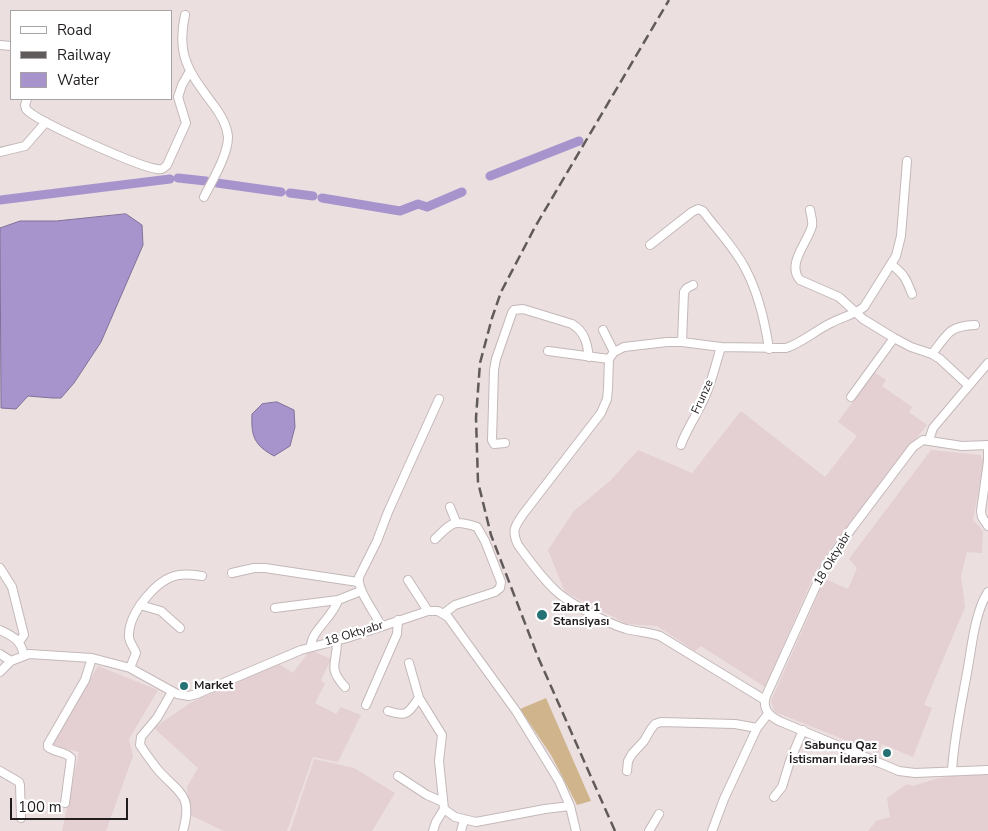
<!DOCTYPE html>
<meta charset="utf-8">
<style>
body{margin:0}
#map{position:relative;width:988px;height:831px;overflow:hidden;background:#ebdfe0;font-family:"Nunito Sans",sans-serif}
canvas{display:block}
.legend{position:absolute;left:10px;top:10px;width:162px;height:90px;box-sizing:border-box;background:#fff;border:1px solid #a6a4a5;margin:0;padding:6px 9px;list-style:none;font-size:15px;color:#211c1d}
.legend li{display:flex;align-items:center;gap:10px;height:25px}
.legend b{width:25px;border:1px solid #a6a4a5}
.scale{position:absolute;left:10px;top:798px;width:118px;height:22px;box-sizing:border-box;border:2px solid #211c1d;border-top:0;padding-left:6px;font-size:15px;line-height:18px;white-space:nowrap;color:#211c1d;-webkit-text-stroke:4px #fff;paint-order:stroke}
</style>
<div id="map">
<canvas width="988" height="831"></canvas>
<ul class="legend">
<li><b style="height:6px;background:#fff"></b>Road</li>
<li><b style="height:6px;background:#615a5b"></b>Railway</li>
<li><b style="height:14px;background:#a894cd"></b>Water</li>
</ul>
<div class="scale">100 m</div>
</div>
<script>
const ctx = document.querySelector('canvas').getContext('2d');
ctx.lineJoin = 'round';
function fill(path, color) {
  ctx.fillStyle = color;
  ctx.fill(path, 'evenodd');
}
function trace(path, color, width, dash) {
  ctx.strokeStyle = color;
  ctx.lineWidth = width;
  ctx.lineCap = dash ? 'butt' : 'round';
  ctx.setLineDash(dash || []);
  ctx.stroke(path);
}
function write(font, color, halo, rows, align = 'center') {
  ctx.font = font + ' "Nunito Sans",sans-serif';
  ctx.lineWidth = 4.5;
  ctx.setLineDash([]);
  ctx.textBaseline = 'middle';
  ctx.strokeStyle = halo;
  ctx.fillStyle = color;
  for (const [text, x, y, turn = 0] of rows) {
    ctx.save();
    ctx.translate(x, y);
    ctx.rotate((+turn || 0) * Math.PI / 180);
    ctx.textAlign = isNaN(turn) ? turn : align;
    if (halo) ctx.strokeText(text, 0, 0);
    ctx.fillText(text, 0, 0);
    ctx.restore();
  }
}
const built = new Path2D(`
 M874,372L886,380L882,386L912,407L909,412L927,425L832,546L816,571L765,687L701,646L695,651L657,626L627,624L565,592L548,550L574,511L610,481L638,450L692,473L741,411L825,477L857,436L838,422Z
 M931,450L980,455L984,461L973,520L983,531L982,553L967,552L961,576L965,607L924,705L932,708L913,757L882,744L878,753L775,712L771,701L825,579L848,589L857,568L849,559Z
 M310,650L331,659L321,680L325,684L315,703L336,714L341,707L361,715L338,762L313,757L287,831H224L190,815L187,787L198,768L154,728L190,703L279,664L293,673Z
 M98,666L158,690L129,739L133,756L106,831H62L79,752L52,745Z
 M314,759L354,768L395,793L372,831H290Z
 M959,775H988V831H868L876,821L890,817L887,798L907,784L913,786L939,778Z`);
const green = new Path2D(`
 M546,698L591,801L577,805L551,755L520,709Z`);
const water = new Path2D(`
 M126,214L142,225L143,245L101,342L74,383L61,398H52L28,396L16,409L1,408L0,228L20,221H56Z
 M277,402L294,410L295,427L290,446L274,456C254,445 251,436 252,414L262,404Z`);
const canal = new Path2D(`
 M490,176L579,141
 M178,178L206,181
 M217,183L281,192
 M290,193L313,196
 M322,198L400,211L418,204L427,207L462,192
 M0,200L170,179`);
const minor = new Path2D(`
 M185,15C176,55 189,72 212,103C219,112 227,124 228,137C228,155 212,181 204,197
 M0,45L11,46
 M27,99L25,105L26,109C35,121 140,167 157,169C162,170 164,168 167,165L186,123L178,97L182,85L190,71
 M0,152L25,146L46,122
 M810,210C811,215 813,221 812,226C808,242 786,264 800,280L839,297L863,319L894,338L911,347L932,354L940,359L968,385
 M650,245L692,212L698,209L703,211C717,230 734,247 745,268C758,292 765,322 769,349
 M892,265C905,275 906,279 912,294
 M603,330L614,352
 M682,342L684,292L687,288L693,285
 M548,351L609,359
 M932,354C948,334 948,326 975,325
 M851,397L894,338
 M929,440L933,428L988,363
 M505,443L494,444L492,440L494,370L496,359L512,313L514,310L523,309L572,324C585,332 587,343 589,357
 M681,445C686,430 695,418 702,403C711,386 715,366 721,347
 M988,445L962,446L923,440L913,447L852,528L828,562L821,575L766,696C762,708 768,715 779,721L899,771L915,773L988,770
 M988,445V461L981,511L982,517L988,526
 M450,507L456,522
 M435,539C452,523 452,519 477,527L485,541L501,582L500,588L495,592L455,605L443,614
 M0,568L12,587L24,635L19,642
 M232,573L254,568H265L358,582
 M408,580L428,611
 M140,605L161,611L180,628
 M275,608L338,600L361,591
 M381,626C375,612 357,591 359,577L377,541L388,512L439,399
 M0,630C14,637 20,639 24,655
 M337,641C337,665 327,667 345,687
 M311,646C311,631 334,616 338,600
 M0,654L11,661
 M409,663L419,698L442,735L439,761L444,809L455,817L476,822L545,809L570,806
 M130,668L136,653C134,647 128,641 129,635C129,613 157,578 179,575C186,574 195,575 202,576
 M0,672L11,661L29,654L92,658L130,668L177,694L189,696L197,694L301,650L347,638L428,611H438L448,617L516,711L559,781L570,806L576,831
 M172,692L157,718L141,737L140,745C146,754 152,763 159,771C180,794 193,795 183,831
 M765,700L660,636C649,632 638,632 626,629C609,624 568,603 555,590C541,577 529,560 518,545C511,530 515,526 524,513L601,413L607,399L608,389L609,359L614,352L624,347L667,342H682L721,347L786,348C802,343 816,330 831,323C842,317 854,315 864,307L896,256L901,236L907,161
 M366,705L397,634L398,620
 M388,711C408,717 407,714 419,698
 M0,771L19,782L20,785L21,818
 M627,771L628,761L632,754L644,741L651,729L655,724L661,722L735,724L757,728
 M952,771C954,736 962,702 968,667C972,645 975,612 988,592
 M398,776L427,795L443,802
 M774,797L782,787L790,761L803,730
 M65,803L71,758C65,751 55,753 48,747V744L85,680L92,658
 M433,831L436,822L444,809
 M461,831L464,820
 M649,831L659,814
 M712,831L724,799L757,728L768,714`);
const rail = new Path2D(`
 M615,831L538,657L491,535L478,482L476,418L480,363L492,318L501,292L535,227L669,0`);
const markers = [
 [542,615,6,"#267174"],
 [184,686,5,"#267174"],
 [887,753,5,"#267174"]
];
const streetNames = [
 ["Frunze",703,397,-66],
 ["18 Oktyabr",833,559,-59],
 ["18 Oktyabr",354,634,-17]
];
const poiNames = [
 ["Zabrat 1",553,608],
 ["Stansiyası",553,622],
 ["Market",194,686],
 ["Sabunçu Qaz",877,746,"right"],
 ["İstismarı İdarəsi",877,760,"right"]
];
fill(built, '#e4cfd2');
fill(green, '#d0b48c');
fill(water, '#a894cd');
trace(water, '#807098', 1);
trace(canal, '#a894cd', 9);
trace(minor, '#c4b8b9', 10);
trace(minor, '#fff', 8);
trace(rail, '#615a5b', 2.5, [10, 5]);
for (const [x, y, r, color] of markers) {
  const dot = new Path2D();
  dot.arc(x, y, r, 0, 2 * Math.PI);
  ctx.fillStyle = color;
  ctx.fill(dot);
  trace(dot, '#fff', 2);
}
write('12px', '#211c1d', '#fff', streetNames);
write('bold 12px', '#211c1d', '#fff', poiNames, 'left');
</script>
